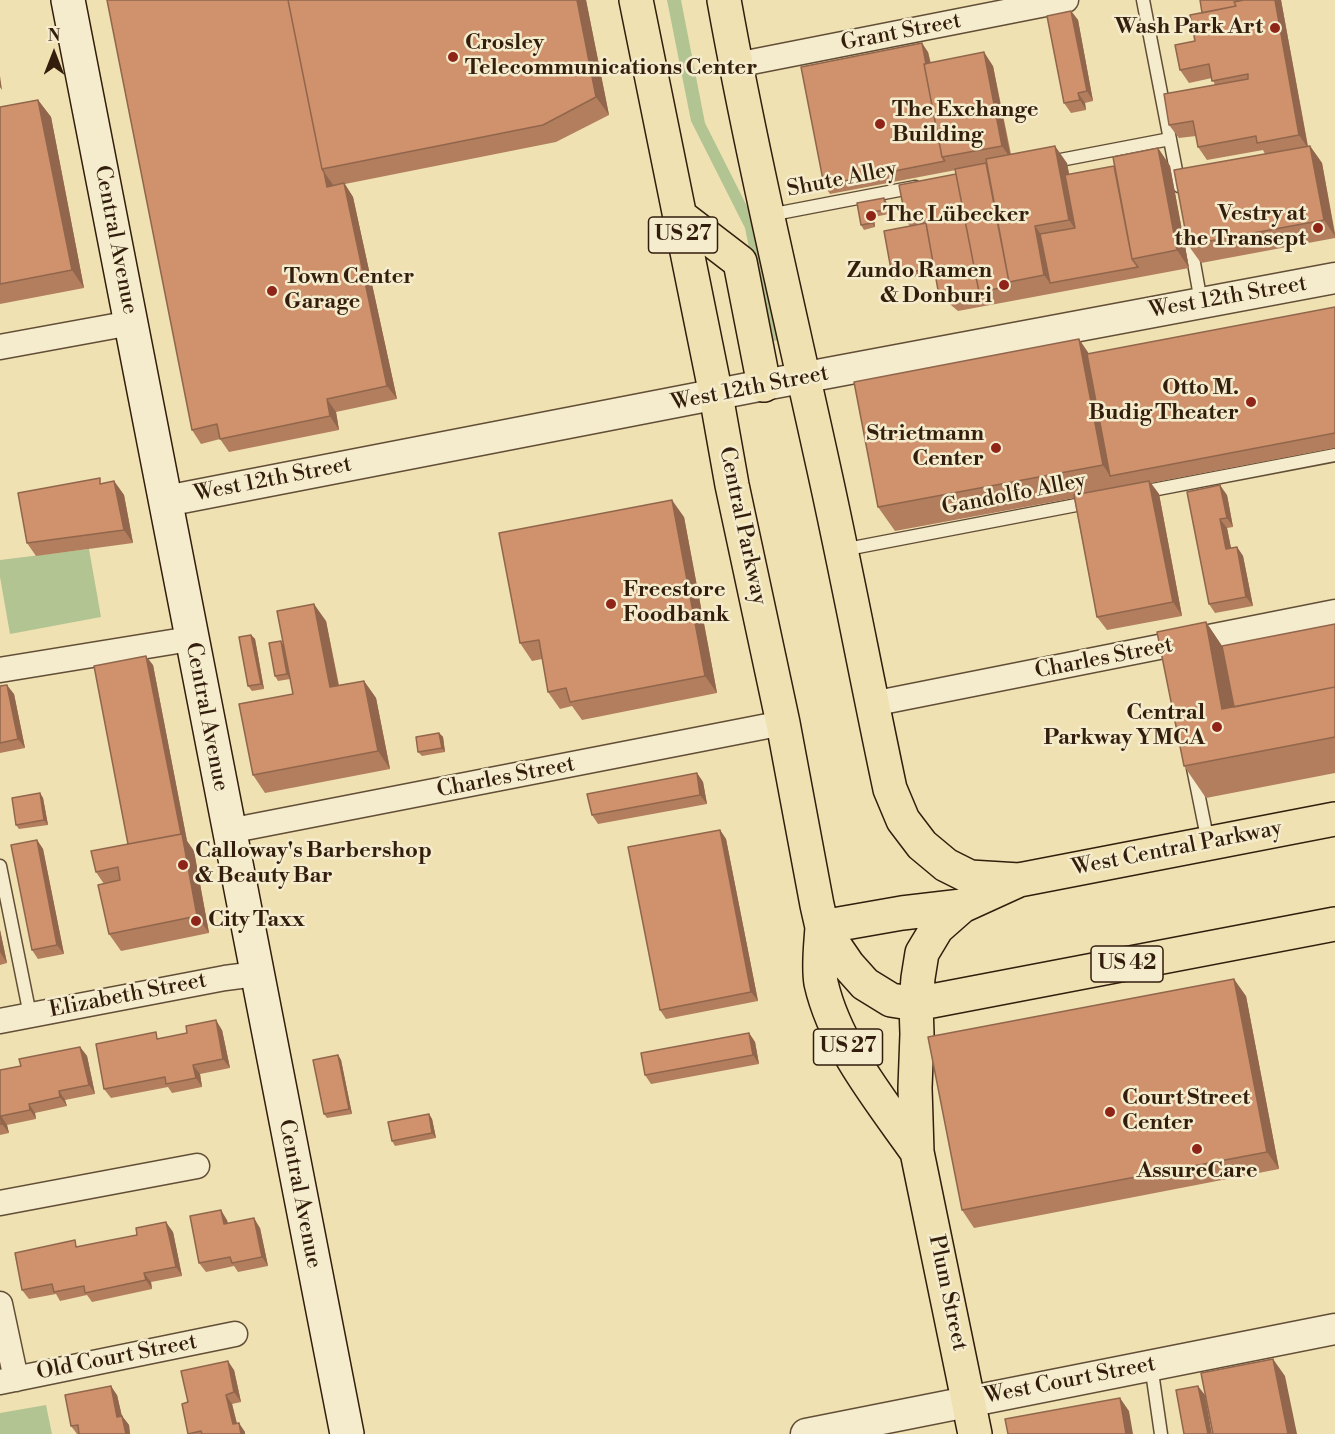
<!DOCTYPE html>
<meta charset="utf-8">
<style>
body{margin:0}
#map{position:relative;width:1335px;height:1434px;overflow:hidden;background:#efe1b2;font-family:"Libre Bodoni",serif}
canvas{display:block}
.north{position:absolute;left:24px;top:24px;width:60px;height:60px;-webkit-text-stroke:4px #f5eccd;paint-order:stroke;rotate:0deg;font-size:16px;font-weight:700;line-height:24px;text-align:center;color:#331d0c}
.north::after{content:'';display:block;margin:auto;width:21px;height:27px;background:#331d0c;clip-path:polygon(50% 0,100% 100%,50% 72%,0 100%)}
</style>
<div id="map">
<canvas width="1335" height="1434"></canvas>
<div class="north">N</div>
</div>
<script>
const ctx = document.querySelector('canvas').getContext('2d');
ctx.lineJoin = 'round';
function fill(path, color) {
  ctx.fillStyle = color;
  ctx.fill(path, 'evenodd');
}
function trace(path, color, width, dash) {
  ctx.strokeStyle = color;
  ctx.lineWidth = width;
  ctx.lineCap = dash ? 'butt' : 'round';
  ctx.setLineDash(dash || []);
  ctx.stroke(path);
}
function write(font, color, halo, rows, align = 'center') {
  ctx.font = font + ' "Libre Bodoni",serif';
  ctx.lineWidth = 5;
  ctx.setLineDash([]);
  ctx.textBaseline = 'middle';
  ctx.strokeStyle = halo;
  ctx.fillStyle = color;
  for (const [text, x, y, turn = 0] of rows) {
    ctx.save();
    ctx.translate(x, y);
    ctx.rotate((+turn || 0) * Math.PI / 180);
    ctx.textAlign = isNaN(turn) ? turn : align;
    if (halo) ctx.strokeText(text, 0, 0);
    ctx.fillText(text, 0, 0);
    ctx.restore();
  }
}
const green = new Path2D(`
 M667,0H681L705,123L756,224L779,340L768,342L745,228L691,121Z
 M89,549L101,617L10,634L0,577V560Z
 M46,1405L52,1434H0V1413Z`);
const service = new Path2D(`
 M1143,0L1179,186
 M1050,162L1170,139
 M769,215L915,187
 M1189,235L1201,302
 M1142,492L1335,455
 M842,550L1092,502
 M1193,768L1208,842
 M0,866L30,1015
 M1151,1365L1161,1434`);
const minor = new Path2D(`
 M736,65L1066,0
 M0,347L131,323
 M0,670L190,639
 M872,704L1335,612
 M229,831L783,723
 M0,1021L225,978L256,974
 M0,1203L197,1166
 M0,1304L16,1379
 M0,1382L235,1334`);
const tertiary = new Path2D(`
 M166,501L764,385L1335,278
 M806,1434L1335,1329`);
const secondary = new Path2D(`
 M68,0C162,478 250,957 347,1434`);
const primary = new Path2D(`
 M636,0L716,395L732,485L783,723L817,905L822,927L848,965L865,984L891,1000L916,1004L1335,924
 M724,0C752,156 789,310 823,465C847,573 867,681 890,789L903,820L922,845L946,865L970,877L1019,880
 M680,216L740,262L764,385
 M822,927C821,944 818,966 821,983C835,1045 881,1101 917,1152
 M822,927L902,913L962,906
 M975,1434L917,1152L915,1088L917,1034L916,1004L918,978L922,953L937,928L962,906L1019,880L1335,819`);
const wall = new Path2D(`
 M107,0H586L609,115L556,142L345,184L353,197L397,399L336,412L339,430L229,452L220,439L201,444L192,430Z
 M1200,0H1281L1308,146H1310L1322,163L1335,233V238L1201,263L1188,245L1265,154L1263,150L1207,160L1198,147L1196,136L1179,138L1169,125L1215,85L1212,78L1189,83L1180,70L1195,41L1202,13Z
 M1071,11L1078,20L1093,101L1085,103L1086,110L1071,113L1064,103Z
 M928,52L931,63L993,66L1011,154L1067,163L1069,174L1114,166L1158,148L1170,166L1189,268L958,311L945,300L938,290L935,273L895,280L892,275L910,226L906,221L956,174V170L830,194L824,185Z
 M38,100L51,117L84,288L0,304V107Z
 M884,198L887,203L889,214L874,217L875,227L864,230L861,225L857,203Z
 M1335,307V448L1151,483L1159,494L1182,616L1107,630L1097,617L1074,498L895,531L878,507L1089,354Z
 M114,481L124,495L133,543L36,556L27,543L103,483Z
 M1187,492L1227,495L1233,527L1227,528L1231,548L1237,547L1243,556L1253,606L1215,613L1209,604Z
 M684,517L717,693L582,720L572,706L560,709L548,692L542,659L532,661L520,643Z
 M326,621L339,685L364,681L376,698L390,769L265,793L253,775L293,694L290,679L278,681L275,676L283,644Z
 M1206,622L1222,646L1335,624V773L1206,798L1184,766Z
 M251,635L255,639L264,689L252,691L248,686Z
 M153,665L187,841L194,851L209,933L121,951L109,934L104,884L96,872L128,844Z
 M0,686L14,694L25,748L0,753Z
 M439,733L443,737L445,752L422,756L418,752Z
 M697,773L703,782L707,804L598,824L592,815Z
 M40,793L43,798L48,825L19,829L16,825Z
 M720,830L726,839L758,1001L666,1019L660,1010Z
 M37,840L43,849L64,954L38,959L32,950Z
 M0,930L7,963L0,965Z
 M1246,996L1279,1169L974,1228L962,1210Z
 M222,1030L230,1068L200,1074L202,1087L172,1093L168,1087L111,1098L104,1089L160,1038Z
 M749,1033L755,1042L759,1064L651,1084L645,1075Z
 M80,1047L87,1056L95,1094L65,1100L67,1106L35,1113L36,1119L7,1125L9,1133L0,1135V1070L21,1066Z
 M338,1055L341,1060L352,1114L327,1118L324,1114Z
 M429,1114L432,1119L436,1138L395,1146L392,1141Z
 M227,1220L228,1224L260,1228L268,1266L238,1272L234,1266L206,1272L199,1263Z
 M173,1232L182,1276L151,1282L152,1289L92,1302L87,1295L60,1301L56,1294L29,1299L22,1290L79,1247Z
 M234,1370L241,1402L232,1404L237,1423L245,1432V1434H188V1402Z
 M117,1395L122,1416L129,1425L130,1434H77L71,1426Z`);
const shadedWall = new Path2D(`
 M577,0H586L609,115L596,97Z
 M1275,0H1281L1308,148L1299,135Z
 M1071,11L1078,20L1093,101L1087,91Z
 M922,43L928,52L949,156L944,157Z
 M984,52L993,66L1011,159L1002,146Z
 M0,76L2,90L0,87Z
 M1078,93L1085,103L1086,110L1080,100Z
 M38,100L51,117L84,288L72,270Z
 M1055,146L1067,163L1081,237L1069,220Z
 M1310,146L1322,163L1335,236L1324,220Z
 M1158,148L1170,166L1189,268L1177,250Z
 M324,172L334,186L327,187Z
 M344,183L353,197L397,399L387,386Z
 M884,198L887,203L889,214L886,210Z
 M870,212L874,217L875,227L872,223Z
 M1035,226L1047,243L1050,283L1044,275Z
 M1079,339L1096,364L1110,476L1103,465Z
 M327,399L336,412L339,430L330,416Z
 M114,481L124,495L133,543L124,530Z
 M1149,481L1159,494L1182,616L1173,602Z
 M1220,485L1227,495L1233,527L1227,518Z
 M672,500L684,517L717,693L705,676Z
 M1220,519L1227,528L1233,558L1226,549Z
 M1237,547L1243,556L1253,606L1246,597Z
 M314,604L326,621L342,704L330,687Z
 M1206,622L1228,655L1243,731L1222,709Z
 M251,635L255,639L264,689L261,684Z
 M281,641L284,646L290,679L287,674Z
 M146,656L153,665L187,841L194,851L209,933L197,916Z
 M364,681L376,698L390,769L378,751Z
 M7,685L14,694L25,748L18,739Z
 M439,733L443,737L445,752L442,748Z
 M697,773L703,782L707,804L700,795Z
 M40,793L43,798L48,825L44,820Z
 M720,830L726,839L758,1001L751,992Z
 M37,840L43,849L64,954L57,945Z
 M0,930L7,963L0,952Z
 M1234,979L1246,996L1279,1169L1267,1152Z
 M216,1020L222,1030L230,1068L223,1059Z
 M749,1033L755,1042L759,1064L753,1055Z
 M80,1047L87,1056L95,1094L89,1085Z
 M338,1055L341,1060L352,1114L349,1109Z
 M193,1065L200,1074L202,1087L196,1078Z
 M59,1091L65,1100L67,1106L60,1097Z
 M29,1104L35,1113L36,1119L30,1110Z
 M429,1114L432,1119L436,1138L432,1133Z
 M1,1116L7,1125L9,1133L2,1124Z
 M221,1210L227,1220L230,1234L224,1224Z
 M254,1218L260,1228L268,1266L262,1257Z
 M166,1222L173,1232L182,1276L176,1267Z
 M144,1273L151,1282L152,1289L146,1280Z
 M1273,1359L1285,1376L1297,1434H1288Z
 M228,1361L234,1370L241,1402L234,1392Z
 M111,1386L117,1395L124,1426L117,1417Z
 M1198,1386L1205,1395L1212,1434H1208Z
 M226,1395L232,1404L239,1433L233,1424Z
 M1120,1398L1129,1411L1133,1434H1126Z
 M122,1416L129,1425L130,1434H126Z
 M239,1423L245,1432V1434H241Z`);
const building = new Path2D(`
 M107,0H288L322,169L324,172L327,187L344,183L387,386L327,399L330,416L220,439L217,424L192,430Z
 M288,0H577L596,97L543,125L322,169Z
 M1200,0H1244L1234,2L1236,6L1202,13Z
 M1244,0H1275L1299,135L1257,143L1256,136L1198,147L1193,121L1169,125L1164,94L1248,79V74L1212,81L1209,64L1180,70L1175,45L1195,41L1190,15L1236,6L1234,2Z
 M1071,11L1087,91L1078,93L1080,100L1064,103L1047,16Z
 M922,43L926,64H924L942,157L945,161L824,185L801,67Z
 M984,52L1002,146L942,157L924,64Z
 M38,100L72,270L0,284V107Z
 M1055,146L1069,220L1035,226L1044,275L1009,282L986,159Z
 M1310,146L1324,220L1188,245L1174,170Z
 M1158,148L1177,250L1132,259L1113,157Z
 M986,163L1009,282L1011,286L979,292L955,169Z
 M1114,166L1132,259L1138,267L1050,283L1040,234L1075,228L1065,175Z
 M956,174L979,292L982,296L951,302L938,290L925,218L906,221L899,185Z
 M884,198L886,210L870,212L872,223L861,225L857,203Z
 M926,223L934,268L892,275L884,231Z
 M1335,307V433L1110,476L1087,354Z
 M1079,339L1103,465L878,507L854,382Z
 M100,478V484L114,481L124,530L27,543L18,493Z
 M1149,481L1173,602L1097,617L1074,495Z
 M1220,485L1227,518L1220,519L1226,549L1237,547L1246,597L1209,604L1187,492Z
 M672,500L705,676L570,702L566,688L548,692L539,640L520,643L499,533Z
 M314,604L330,687L364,681L378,751L253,775L239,704L293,694L277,611Z
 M1206,622L1222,709L1335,687V737L1184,766L1157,632Z
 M1335,624V687L1234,707L1222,646Z
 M251,635L261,684L248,686L239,637Z
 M281,641L287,674L275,676L269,643Z
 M146,656L181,834L128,844L94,666Z
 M7,685L18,739L0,743V686Z
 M439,733L442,748L418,752L416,737Z
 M697,773L700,795L592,815L587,794Z
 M40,793L44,820L16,825L12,798Z
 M720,830L751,992L660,1010L628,847Z
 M182,834L197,916L109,934L98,885L120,880L118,867L96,872L91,851Z
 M37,840L57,945L32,950L11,845Z
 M1234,979L1267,1152L962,1210L928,1037Z
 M216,1020L223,1059L193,1065L196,1078L166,1084L165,1077L104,1089L96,1044L156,1032L157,1039L187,1033L186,1026Z
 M749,1033L753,1055L645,1075L641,1053Z
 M80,1047L89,1085L59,1091L60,1097L29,1104L30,1110L1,1116L2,1124H0V1070L21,1066L19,1059Z
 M338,1055L349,1109L324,1114L313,1060Z
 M429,1114L432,1133L392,1141L388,1122Z
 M221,1210L224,1224L254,1218L262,1257L232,1263L230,1257L199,1263L190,1216Z
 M166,1222L176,1267L144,1273L146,1280L85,1293L84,1286L54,1292L52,1284L22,1290L15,1253L75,1240L76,1247L106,1241L137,1235L136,1228Z
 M1273,1359L1288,1434H1213L1201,1373Z
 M228,1361L234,1392L226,1395L233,1424L239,1423L241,1434H202L201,1431L188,1434L182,1404L188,1402L181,1371Z
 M111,1386L117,1417L122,1416L126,1434H79L78,1425L71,1426L65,1395Z
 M1198,1386L1208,1434H1184L1176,1390Z
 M1120,1398L1126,1434H1008L1005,1419Z`);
const markers = [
 [1275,28,6,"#8f2418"],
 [453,57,6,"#8f2418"],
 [880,124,6,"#8f2418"],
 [871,216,6,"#8f2418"],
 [1318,228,6,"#8f2418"],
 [1004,285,6,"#8f2418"],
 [272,291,6,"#8f2418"],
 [1251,402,6,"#8f2418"],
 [996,448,6,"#8f2418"],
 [611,604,6,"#8f2418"],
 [1217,727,6,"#8f2418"],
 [183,865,6,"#8f2418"],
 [196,921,6,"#8f2418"],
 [1110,1112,6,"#8f2418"],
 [1197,1149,6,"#8f2418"]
];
const shields = [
 [683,235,69],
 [1127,964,72],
 [848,1047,69]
];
const shieldNames = [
 ["US 27",683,235],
 ["US 42",1127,964],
 ["US 27",848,1047]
];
const poiNames = [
 ["Wash Park Art",1263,28,"right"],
 ["Crosley",465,44],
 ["Telecommunications Center",465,69],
 ["The Exchange",892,111],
 ["Building",892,136],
 ["Vestry at",1306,215,"right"],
 ["the Transept",1306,240,"right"],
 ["The Lübecker",883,216],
 ["Zundo Ramen",992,272,"right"],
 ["& Donburi",992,297,"right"],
 ["Town Center",284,278],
 ["Garage",284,303],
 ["Otto M.",1239,389,"right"],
 ["Budig Theater",1239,414,"right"],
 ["Strietmann",984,435,"right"],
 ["Center",984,460,"right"],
 ["Freestore",623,591],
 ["Foodbank",623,616],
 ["Central",1205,714,"right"],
 ["Parkway YMCA",1205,739,"right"],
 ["Calloway's Barbershop",195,852],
 ["& Beauty Bar",195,877],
 ["City Taxx",208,921],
 ["Court Street",1122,1099],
 ["Center",1122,1124],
 ["AssureCare",1197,1172,"center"]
];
const streetNames = [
 ["Grant Street",901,33,-11],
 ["Shute Alley",842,180,-11],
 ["Central Avenue",115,240,79],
 ["West 12th Street",1228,298,-10],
 ["West 12th Street",750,389,-11],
 ["West 12th Street",273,480,-11],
 ["Gandolfo Alley",1014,495,-11],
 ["Central Parkway",742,526,78],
 ["Charles Street",1104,659,-11],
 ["Central Avenue",206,717,79],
 ["Charles Street",506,778,-11],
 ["West Central Parkway",1177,849,-11],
 ["Elizabeth Street",128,996,-11],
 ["Central Avenue",299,1194,79],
 ["Plum Street",947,1293,78],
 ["Old Court Street",117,1358,-11],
 ["West Court Street",1070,1381,-11]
];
fill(green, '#b2c492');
trace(service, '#624e36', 15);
trace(minor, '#624e36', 27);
trace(tertiary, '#624e36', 33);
trace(secondary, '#331d0c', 36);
trace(primary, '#331d0c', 36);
trace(service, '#f5eccd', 12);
trace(minor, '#f5eccd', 24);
trace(tertiary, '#f5eccd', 30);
trace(secondary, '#f5eccd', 33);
trace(primary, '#efe1b2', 33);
fill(wall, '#b27e5e');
fill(shadedWall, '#91664c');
fill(building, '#cf926d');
trace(building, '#91664c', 1.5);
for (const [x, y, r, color] of markers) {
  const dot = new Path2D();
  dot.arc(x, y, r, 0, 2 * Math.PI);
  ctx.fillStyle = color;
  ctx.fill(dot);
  trace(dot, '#f5eccd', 2);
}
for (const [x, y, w] of shields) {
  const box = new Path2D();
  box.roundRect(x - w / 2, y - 18, w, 36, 4.5);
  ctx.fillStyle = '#f5eccd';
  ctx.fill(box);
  trace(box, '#331d0c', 1.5);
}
write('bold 21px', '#331d0c', null, shieldNames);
write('bold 22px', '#331d0c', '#f5eccd', poiNames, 'left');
write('22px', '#331d0c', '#f5eccd', streetNames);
</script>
